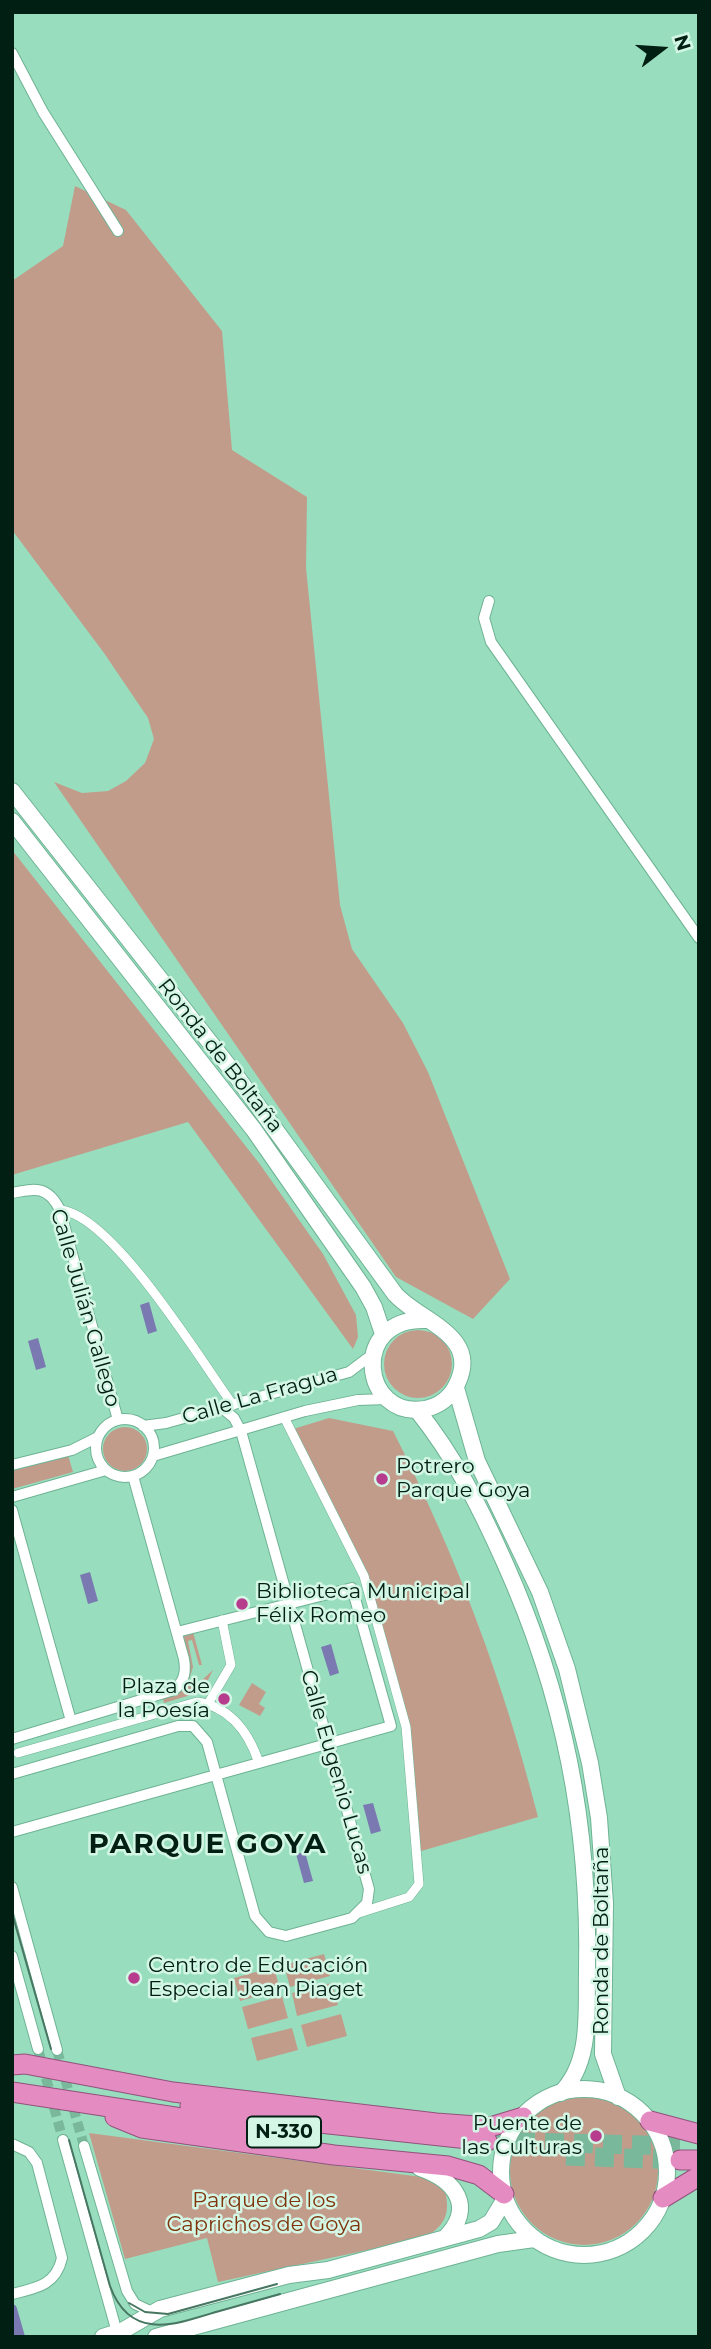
<!DOCTYPE html>
<meta charset="utf-8">
<style>
body{margin:0}
#map{position:relative;width:711px;height:2349px;overflow:hidden;background:#98debe;font-family:Montserrat,sans-serif}
canvas{display:block}
.frame{position:absolute;inset:0;border:14px solid #021f14;pointer-events:none}
.north{position:absolute;left:627px;top:14px;width:70px;height:70px;-webkit-text-stroke:5px #d4f6e5;paint-order:stroke;rotate:73deg;font-size:19px;font-weight:700;line-height:28px;text-align:center;color:#021f14}
.north::after{content:'';display:block;margin:auto;width:24px;height:32px;background:#021f14;clip-path:polygon(50% 0,100% 100%,50% 72%,0 100%)}
</style>
<div id="map">
<canvas width="711" height="2349"></canvas>
<div class="frame"></div>
<div class="north">N</div>
</div>
<script>
const ctx = document.querySelector('canvas').getContext('2d');
ctx.lineJoin = 'round';
function fill(path, color) {
  ctx.fillStyle = color;
  ctx.fill(path, 'evenodd');
}
function trace(path, color, width, dash) {
  ctx.strokeStyle = color;
  ctx.lineWidth = width;
  ctx.lineCap = dash ? 'butt' : 'round';
  ctx.setLineDash(dash || []);
  ctx.stroke(path);
}
function write(font, color, halo, rows, align = 'center') {
  ctx.font = font + ' Montserrat,sans-serif';
  ctx.lineWidth = 5;
  ctx.setLineDash([]);
  ctx.textBaseline = 'middle';
  ctx.strokeStyle = halo;
  ctx.fillStyle = color;
  for (const [text, x, y, turn = 0] of rows) {
    ctx.save();
    ctx.translate(x, y);
    ctx.rotate((+turn || 0) * Math.PI / 180);
    ctx.textAlign = isNaN(turn) ? turn : align;
    if (halo) ctx.strokeText(text, 0, 0);
    ctx.fillText(text, 0, 0);
    ctx.restore();
  }
}
const green = new Path2D(`
 M75,186L126,210L222,331L232,450L307,497L306,568L340,905L352,949L403,1023L428,1072L510,1279L473,1319L396,1277L54,782L82,793L108,791L126,781L145,763L154,739L148,718L104,653L12,530V281L63,246Z
 M12,850L259,1163L323,1254L356,1315L358,1337L353,1349L188,1122L12,1175Z
 M384 1364a34 34 0 1 1 68 0a34 34 0 1 1-68 0Z
 M329,1418L393,1431C457,1557 503,1680 538,1817L418,1852L406,1727L364,1576L290,1430Z
 M103 1449a22 22 0 1 1 44 0a22 22 0 1 1-44 0Z
 M68,1455L73,1472L12,1489V1471Z
 M193,1632L202,1665H199L192,1640L188,1641L193,1667L187,1686L201,1681L213,1670L205,1686L209,1689L205,1696L201,1692L164,1703L163,1699C196,1688 190,1662 183,1634Z
 M252,1683L266,1692L259,1704L265,1708L260,1716L239,1705Z
 M324,1954L330,1976L290,1987L284,1965Z
 M274,1967L280,1990L240,2001L234,1978Z
 M332,1983L338,2005L297,2016L292,1993Z
 M282,1996L288,2018L248,2029L242,2007Z
 M341,2014L347,2036L307,2047L301,2025Z
 M292,2028L298,2050L257,2061L251,2038Z
 M510 2171a74 74 0 1 1 148 0a74 74 0 1 1-148 0Z
 M89,2133L429,2178L450,2194L446,2195C450,2218 442,2227 424,2238L218,2282L207,2238L125,2259Z`);
const water = new Path2D(`
 M149,1302L157,1331L148,1334L140,1305Z
 M38,1338L46,1367L36,1370L28,1341Z
 M90,1572L98,1601L88,1604L80,1575Z
 M331,1644L339,1673L330,1676L321,1647Z
 M373,1803L381,1831L371,1834L363,1805Z
 M305,1852L313,1881L304,1883L296,1854Z`);
const canal = new Path2D(`
 M12,2309L20,2337`);
const minorTunnel = new Path2D(`
 M38,2049L63,2140
 M57,2050L84,2146`);
const trunkTunnel = new Path2D(`
 M487,2141L682,2146
 M566,2156L680,2160`);
const pedestrian = new Path2D(`
 M60,1210C112,1214 201,1361 233,1405
 M284,1417L364,1576L406,1727L419,1884L409,1897L359,1913
 M208,1704L231,1665L222,1620
 M18,1753L197,1702C231,1707 249,1733 259,1763`);
const minor = new Path2D(`
 M12,53L43,112L118,231
 M489,601L484,618L491,642L699,938
 M12,1193C36,1188 48,1186 60,1210L118,1420
 M96 1448a29 29 0 1 1 58 0a29 29 0 1 1-58 0Z
 M143,1426L166,1423L349,1372L373,1354
 M153,1456L305,1411L358,1400L387,1399
 M12,1465L72,1450L98,1437
 M12,1497L106,1470
 M12,1510L71,1721
 M12,1739L174,1690C185,1681 186,1671 184,1659L133,1476
 M12,1774L178,1726H193L207,1742L255,1916L269,1932L286,1936L352,1918L367,1903L369,1889L241,1431L234,1418L222,1408
 M12,1832L391,1726L352,1588L177,1632
 M12,1887L57,2050
 M12,1956L38,2049
 M63,2140L118,2336
 M12,2144L29,2152L37,2163L62,2258C56,2285 37,2288 12,2294
 M84,2146L127,2291L135,2304L152,2312`);
const secondary = new Path2D(`
 M12,791L234,1073L395,1294C420,1322 481,1335 457,1384C451,1397 439,1406 425,1409C361,1420 349,1316 427,1320
 M12,821L254,1130L363,1287L374,1307L383,1334
 M456,1388L477,1461L540,1592L567,1669L590,1763L599,1818L605,1903L603,2054L618,2097
 M417,1410C454,1456 480,1507 504,1561C564,1694 590,1826 587,1972C586,2013 592,2061 561,2093
 M501 2172a83 83 0 1 1 166 0a83 83 0 1 1-166 0Z
 M420,2168C455,2180 476,2207 445,2238
 M103,2337L122,2331L160,2309L289,2275L328,2270L479,2229L491,2222L505,2199
 M156,2337L498,2244L534,2239`);
const trunk = new Path2D(`
 M12,2065L25,2064L173,2092L436,2123L490,2127L523,2117
 M12,2092L253,2129
 M190,2106L236,2114L487,2141
 M115,2117L142,2128L334,2155L448,2166L479,2175L504,2194
 M650,2121L699,2134
 M680,2160H699
 M663,2198L699,2176`);
const tram = new Path2D(`
 M12,1913L51,2049
 M69,2140L110,2286C130,2341 174,2325 216,2312C238,2306 259,2300 280,2294
 M129,2303L145,2312L168,2314L277,2284`);
const markers = [
 [382,1479,7,"#b73c8d"],
 [242,1604,7,"#b73c8d"],
 [224,1699,7,"#b73c8d"],
 [134,1978,7,"#b73c8d"],
 [596,2136,7,"#b73c8d"]
];
const shields = [
 [284,2132,74]
];
const shieldNames = [
 ["N-330",284,2132]
];
const streetNames = [
 ["Ronda de Boltaña",220,1056,52],
 ["Calle Julián Gallego",85,1308,74],
 ["Calle La Fragua",260,1396,-16],
 ["Calle Eugenio Lucas",336,1772,74],
 ["Ronda de Boltaña",602,1941,-90]
];
const poiNames = [
 ["Potrero",396,1467],
 ["Parque Goya",396,1491],
 ["Biblioteca Municipal",256,1592],
 ["Félix Romeo",256,1616],
 ["Plaza de",210,1687,"right"],
 ["la Poesía",210,1711,"right"],
 ["Centro de Educación",148,1966],
 ["Especial Jean Piaget",148,1990],
 ["Puente de",582,2124,"right"],
 ["las Culturas",582,2148,"right"]
];
const parkNames = [
 ["Parque de los",264,2201],
 ["Caprichos de Goya",264,2225]
];
const districtNames = [
 ["PARQUE GOYA",208,1845]
];
fill(green, '#c29c8b');
fill(water, '#7a79b1');
trace(canal, '#7a79b1', 10);
trace(minorTunnel, '#7ab89c', 10, [10, 5]);
trace(trunkTunnel, '#7ab89c', 19, [19, 10]);
trace(pedestrian, '#6eb394', 10);
trace(minor, '#6eb394', 12);
trace(secondary, '#6eb394', 18);
trace(trunk, '#91527b', 21);
trace(pedestrian, '#fff', 9);
trace(minor, '#fff', 10);
trace(secondary, '#fff', 16);
trace(trunk, '#e48bc2', 19);
trace(tram, '#477762', 2);
for (const [x, y, r, color] of markers) {
  const dot = new Path2D();
  dot.arc(x, y, r, 0, 2 * Math.PI);
  ctx.fillStyle = color;
  ctx.fill(dot);
  trace(dot, '#d4f6e5', 2.5);
}
for (const [x, y, w] of shields) {
  const box = new Path2D();
  box.roundRect(x - w / 2, y - 15.5, w, 31, 5);
  ctx.fillStyle = '#d4f6e5';
  ctx.fill(box);
  trace(box, '#021f14', 2);
}
write('bold 19px', '#021f14', null, shieldNames);
write('21px', '#021f14', '#d4f6e5', streetNames);
write('21px', '#021f14', '#d4f6e5', poiNames, 'left');
write('21px', '#7f340c', '#d4f6e5', parkNames);
ctx.letterSpacing = '2px';
write('bold 28px', '#021f14', '#d4f6e5', districtNames);
ctx.letterSpacing = '0px';
</script>
